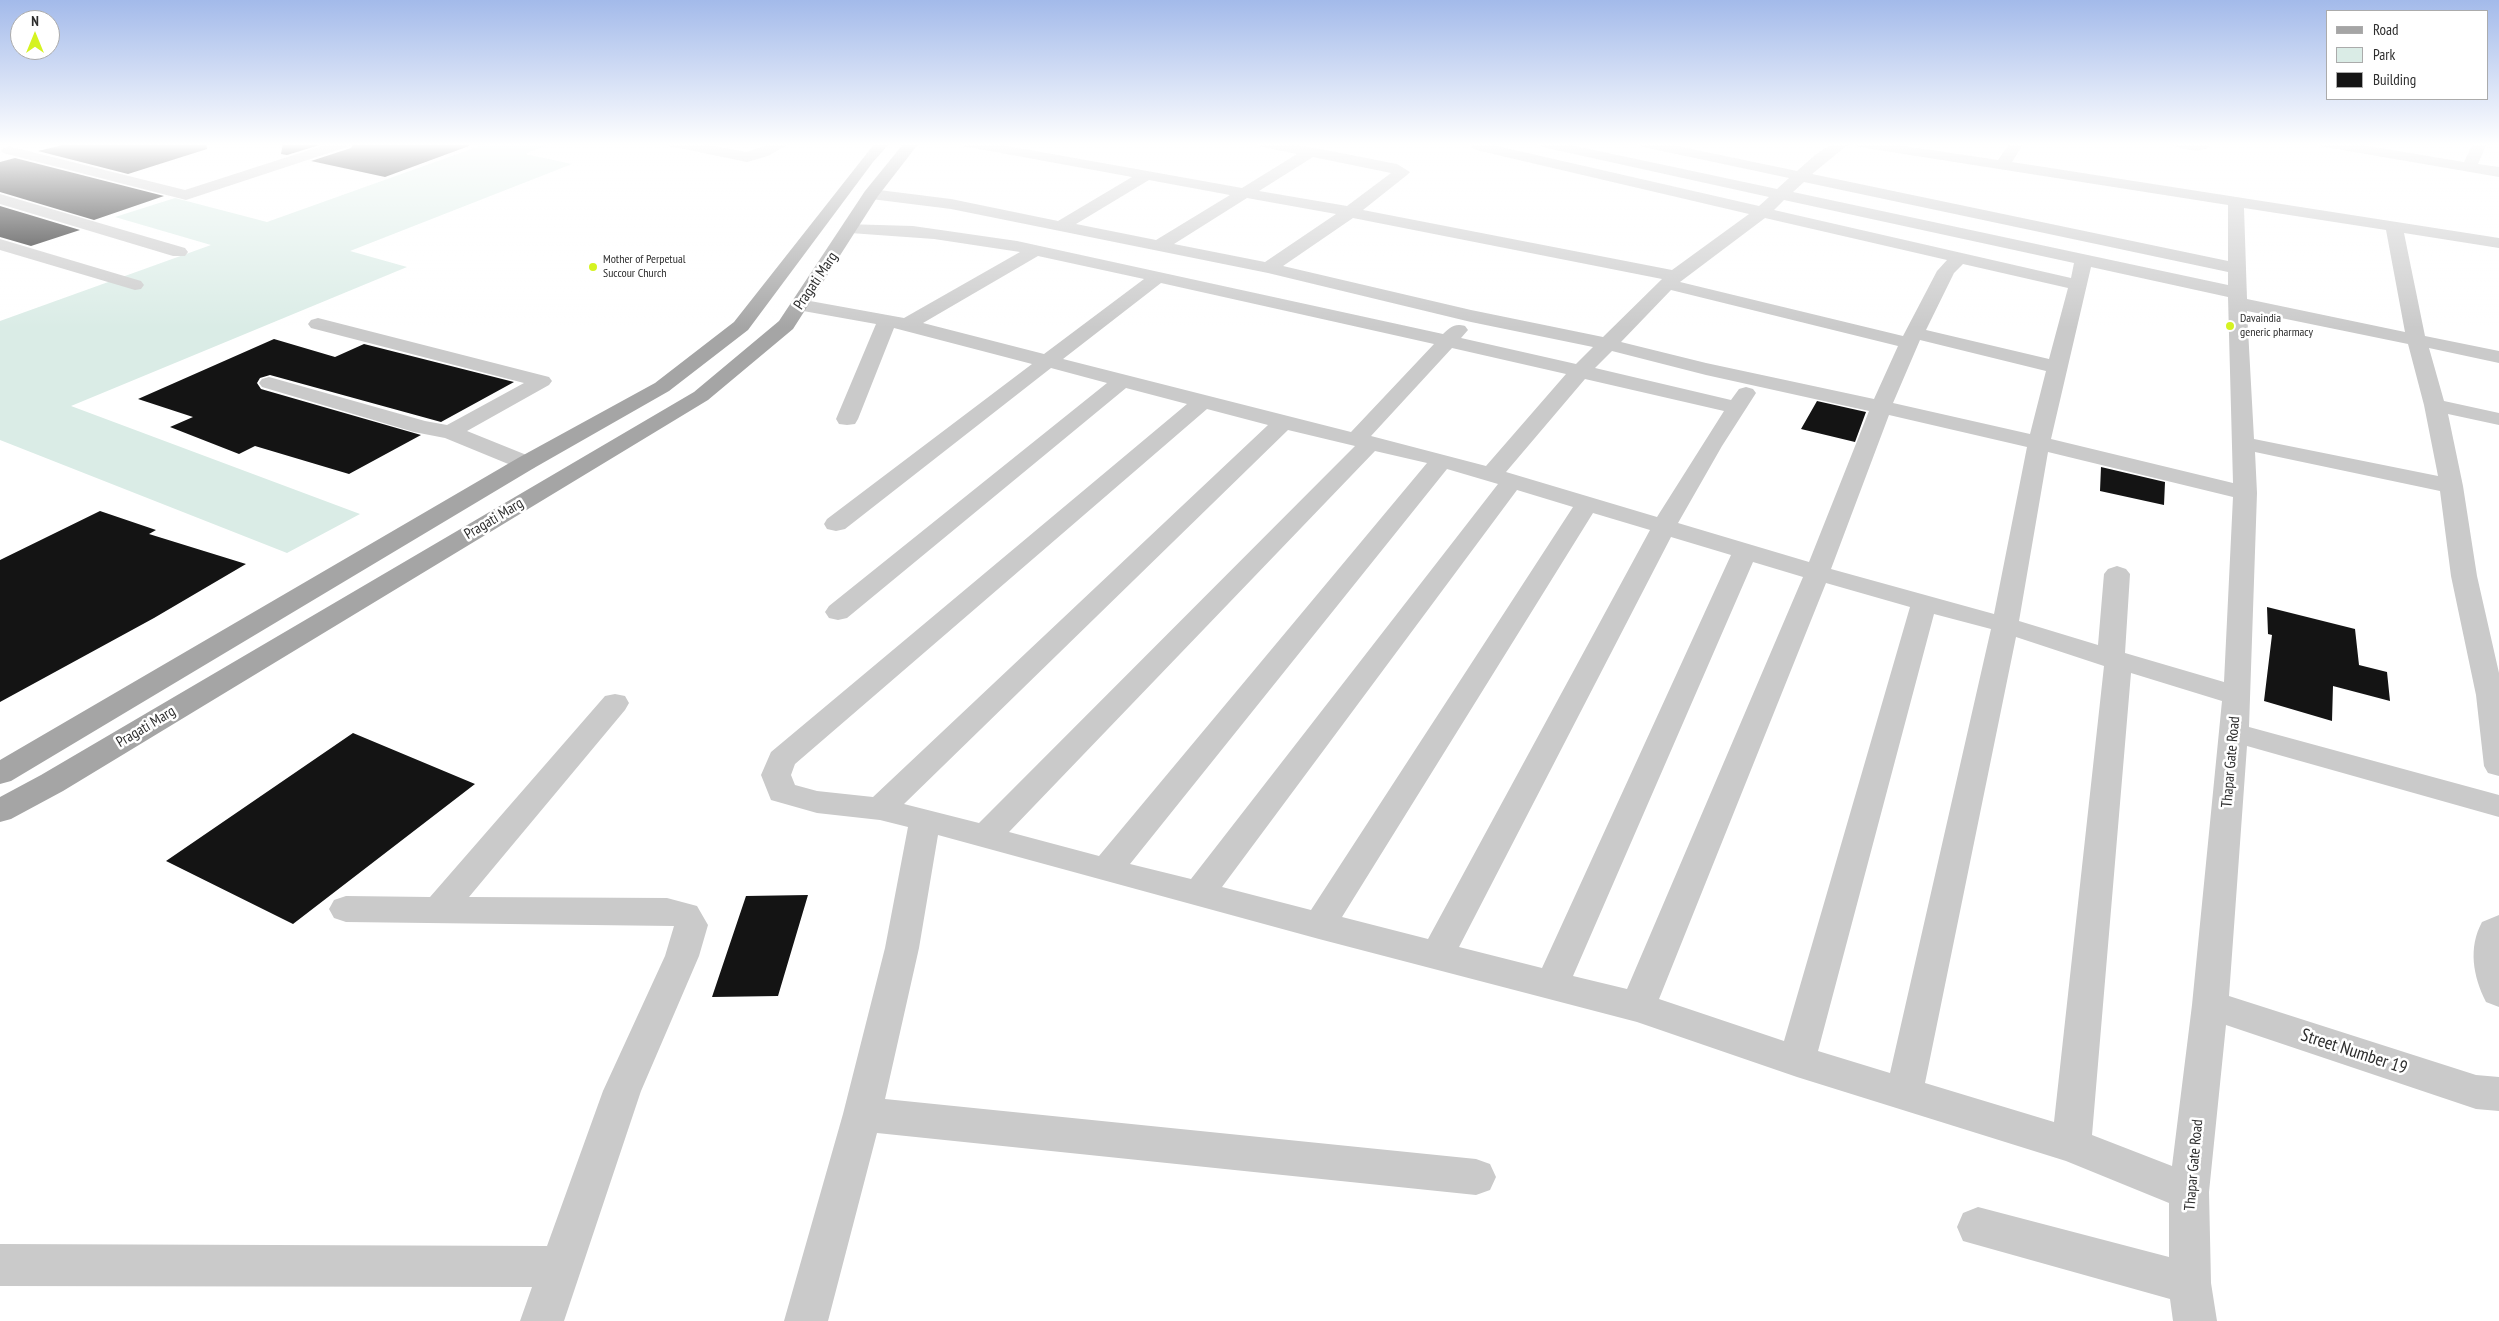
<!DOCTYPE html>
<style>
body{margin:0}
#map{position:relative;width:2499px;height:1321px;overflow:hidden;background:#fff;font-family:"PT Sans Narrow",sans-serif}
canvas{display:block}
.legend{position:absolute;left:2326px;top:10px;width:162px;height:90px;box-sizing:border-box;background:#fff;border:1px solid #ababab;margin:0;padding:6px 9px;list-style:none;font-size:15px;color:#2d2d2d}
.legend li{display:flex;align-items:center;gap:10px;height:25px}
.legend b{width:25px;border:1px solid #ababab}
.north{position:absolute;left:10px;top:10px;width:50px;height:50px;box-sizing:border-box;background:#fff;border:1px solid #ababab;border-radius:50%;rotate:0deg;font-size:14px;font-weight:700;line-height:20px;text-align:center;color:#2d2d2d}
.north::after{content:'';display:block;margin:auto;width:18px;height:22px;background:#d5f321;clip-path:polygon(50% 0,100% 100%,50% 72%,0 100%)}
</style>
<div id="map">
<canvas width="2499" height="1321"></canvas>
<ul class="legend">
<li><b style="height:6px;background:#a5a5a5"></b>Road</li>
<li><b style="height:14px;background:#daece6"></b>Park</li>
<li><b style="height:14px;background:#141414"></b>Building</li>
</ul>
<div class="north">N</div>
</div>
<script>
const ctx = document.querySelector('canvas').getContext('2d');
ctx.lineJoin = 'round';
function fill(path, color) {
  ctx.fillStyle = color;
  ctx.fill(path, 'evenodd');
}
function trace(path, color, width, dash) {
  ctx.strokeStyle = color;
  ctx.lineWidth = width;
  ctx.lineCap = dash ? 'butt' : 'round';
  ctx.setLineDash(dash || []);
  ctx.stroke(path);
}
function write(font, color, halo, rows, align = 'center') {
  ctx.font = font + ' "PT Sans Narrow",sans-serif';
  ctx.lineWidth = 5;
  ctx.setLineDash([]);
  ctx.textBaseline = 'middle';
  ctx.strokeStyle = halo;
  ctx.fillStyle = color;
  for (const [text, x, y, turn = 0] of rows) {
    ctx.save();
    ctx.translate(x, y);
    ctx.rotate((+turn || 0) * Math.PI / 180);
    ctx.textAlign = isNaN(turn) ? turn : align;
    if (halo) ctx.strokeText(text, 0, 0);
    ctx.fillText(text, 0, 0);
    ctx.restore();
  }
}
const green = new Path2D(`
 M488,143H553L525,154L572,164L350,251L407,267L71,406L360,514L287,553L0,440V321L211,245L115,217L175,198L267,222Z`);
const building = new Path2D(`
 M71,143H206L207,149L128,174L38,151Z
 M283,143H326L287,155L281,154Z
 M354,143H468L469,146L385,177L311,161L351,148Z
 M15,158L164,196L94,220L0,192V162Z
 M0,206L80,230L31,246L0,237Z
 M274,339L335,357L364,344L514,382L441,422L270,375L260,378L257,383L261,389L421,435L349,474L255,446L239,454L170,427L193,417L138,399Z
 M1817,401L1866,412L1855,442L1801,429Z
 M2101,467L2165,482L2164,505L2100,491Z
 M100,511L156,530L149,534L246,564L154,618L0,702V560Z
 M2267,607L2355,629L2359,665L2387,672L2390,701L2333,686L2332,721L2264,701L2272,635L2268,634Z
 M353,733L475,784L293,924L166,861Z
 M808,895L778,996L712,997L746,896Z`);
const minor = new Path2D(`
 M331,143H352L350,146L186,200L3,153L1,150L8,146L185,190Z
 M667,143H696L747,152L773,143H791L768,156L747,162L674,147L669,146Z
 M961,143H991L1242,188L1297,154L1258,146L1256,143C1304,143 1349,155 1397,164L1410,172L1407,175L1363,210L1672,270L1749,214L1476,150L1466,143H1484L1759,206L1769,197L1542,147L1535,143H1561L1777,189L1789,178L1643,147L1636,143H1663L1797,171L1815,155L1833,143H1850L1812,174L2228,261V205L1859,147L1852,143H1885L1998,160L2010,143H2024L2012,162L2499,238V248L2404,233L2425,336L2499,351V363L2429,348L2444,401L2499,413V425L2448,414L2463,486L2477,576L2499,673V776L2488,773L2484,766L2476,695L2451,576L2440,491L2255,452L2257,493L2249,727L2499,795V817L2247,746L2229,996L2476,1075L2499,1077V1111L2476,1109L2226,1025L2209,1192L2211,1283L2217,1321H2173L2170,1299L1963,1241L1957,1227L1963,1213L1978,1207L2169,1257V1203L2066,1161L1797,1077L1637,1022L1319,939L938,835L919,948L885,1099L1476,1159L1490,1164L1496,1177L1490,1190L1476,1195L877,1133L828,1321H784L843,1114L885,948L908,827L880,820L817,813L771,800L761,775L771,752L1187,404L1126,388L847,618L838,620L829,618L825,612L829,606L1107,383L1051,368L845,529L836,531L827,529L824,524L827,519L1032,364L894,328L858,419L855,424L847,425L839,424L836,419L876,324L792,309L790,305L792,301L799,299L904,318L1020,252L934,239L850,233L844,232L842,228L844,224L913,226L1017,241L1443,334C1451,327 1454,323 1465,326L1468,330L1461,338L1576,364L1593,347L1471,322L1268,273L951,209L871,199L863,194L871,189L951,199L1058,221L1132,177L968,147L963,146ZM1313,157L1391,173L1347,206L1259,191ZM1149,180L1230,195L1156,240L1076,224ZM1804,182L2228,272V285L1793,192ZM1247,198L1336,214L1265,262L1174,244ZM1784,200L2074,263L2071,278L1774,210ZM2244,208L2386,230L2405,332L2247,299ZM1353,218L1662,279L1603,337L1471,310L1283,266ZM1765,218L1947,260L1937,271L1903,336L1680,282ZM1038,256L1144,279L1044,354L923,323ZM1963,264L2068,288L2049,359L1926,330L1954,273ZM2091,267L2228,297L2233,483L2051,439ZM1161,283L1434,344L1351,432L1063,359ZM1671,290L1898,346L1874,399L1706,363L1621,342ZM2247,311L2408,344L2424,405L2438,476L2254,439ZM1920,340L2046,371L2030,434L1893,403ZM1452,348L1566,374L1486,466L1371,436ZM1612,351L1706,375L1869,411L1809,562L1678,523L1722,446L1756,393L1753,389L1746,387L1739,389L1731,400L1595,368ZM1585,379L1724,411L1657,517L1506,472ZM1207,409L1268,425L873,797L817,791L795,785L791,775L795,764ZM1889,415L2027,447L1994,614L1831,569ZM1288,430L1355,446L979,823L904,804ZM1375,451L1427,463L1099,856L1009,832ZM2048,452L2233,497L2224,682L2125,653L2130,574L2126,569L2117,566L2108,569L2104,574L2098,645L2019,621ZM1447,469L1498,484L1191,879L1130,864ZM1517,490L1573,507L1311,910L1222,887ZM1593,513L1650,530L1428,939L1342,917ZM1671,537L1731,555L1542,968L1459,947ZM1753,562L1803,577L1627,989L1573,976ZM1826,583L1910,607L1784,1041L1659,999ZM1934,614L1991,629L1890,1073L1818,1051ZM2016,637L2104,666L2054,1122L1925,1083ZM2131,673L2222,701L2192,1005L2172,1166L2092,1135Z
 M2171,143H2208L2210,146C2203,154 2183,149 2173,146Z
 M2318,143H2350L2464,162L2473,143H2487L2478,164L2499,167V177L2325,147L2320,146Z
 M0,194L185,248L188,252L185,256H173L0,204Z
 M0,239L141,281L144,285L141,289L135,290L0,250Z
 M318,318L549,377L552,381L549,385L467,431L534,458L537,463L534,468L526,470L518,468L445,438L414,432L262,387L259,383L262,379L269,377L425,421L447,425L524,383L311,328L308,324L311,320Z
 M615,694L625,696L629,703L625,710L469,897L667,898L697,906L708,925L699,956L641,1091L564,1321H520L532,1287L0,1286V1244L547,1246L603,1091L665,956L674,926L346,922L334,918L329,909L334,900L346,896L430,897L605,696Z
 M2499,915V1007L2486,1002C2473,976 2468,948 2482,922Z`);
const major = new Path2D(`
 M875,143H890L873,162L748,330L669,391L534,468L11,781L0,784V760L518,458L655,383L734,322Z
 M904,143H919L878,196L793,329L708,400L63,791L11,819L0,822V797L41,775L694,392L779,321L865,191Z`);
const markers = [
 [593,267,5,"#d5f321"],
 [2230,326,5,"#d5f321"]
];
const farPoinames = [
 ["Mother of Perpetual",603,260],
 ["Succour Church",603,274],
 ["Davaindia",2240,319],
 ["generic pharmacy",2240,333]
];
const streetNames = [
 ["Pragati Marg",816,281,-56],
 ["Pragati Marg",494,519,-31],
 ["Pragati Marg",146,727,-31],
 ["Thapar Gate Road",2231,762,-85],
 ["Thapar Gate Road",2194,1165,-85]
];
const nearStreetnames = [
 ["Street Number 19",2354,1052,18]
];
fill(green, '#daece6');
fill(building, '#141414');
fill(minor, '#cacaca');
fill(major, '#a5a5a5');
const sky = ctx.createLinearGradient(0, 0, 0, 328);
sky.addColorStop(0, '#a3baea');
sky.addColorStop(0.44, '#fff');
sky.addColorStop(1, '#ffffff00');
ctx.fillStyle = sky;
ctx.fillRect(0, 0, 2499, 328);
for (const [x, y, r, color] of markers) {
  const dot = new Path2D();
  dot.arc(x, y, r, 0, 2 * Math.PI);
  ctx.fillStyle = color;
  ctx.fill(dot);
  trace(dot, '#fff', 2);
}
write('12px', '#2d2d2d', '#fff', farPoinames, 'left');
write('15px', '#2d2d2d', '#fff', streetNames);
write('18px', '#2d2d2d', '#fff', nearStreetnames);
</script>
